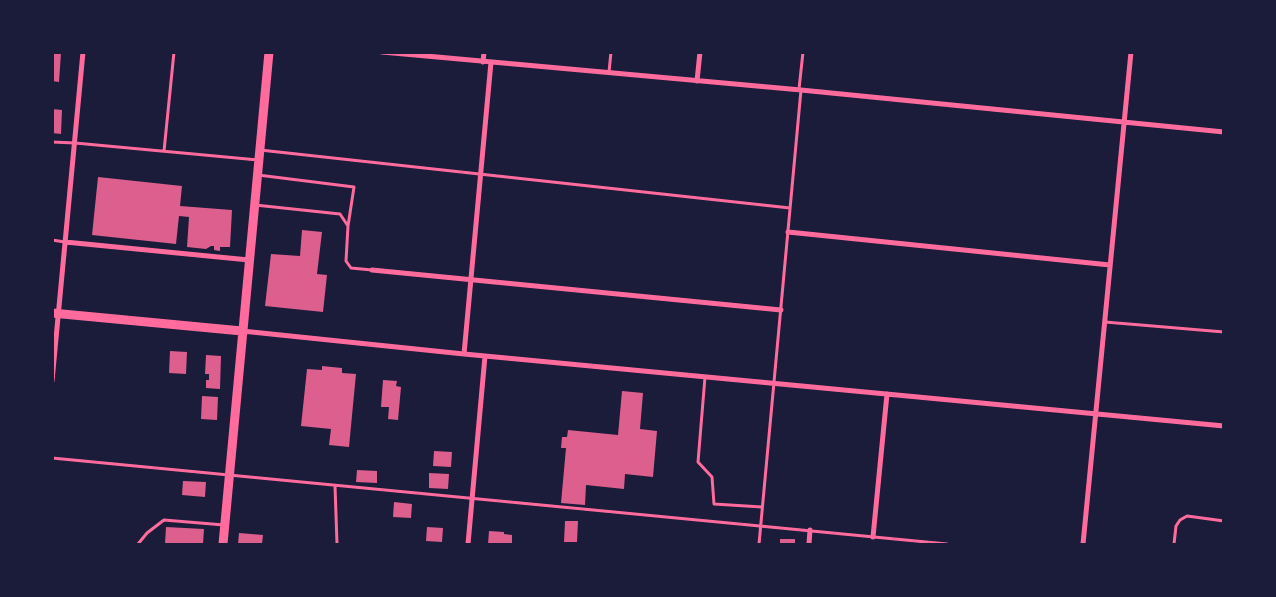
<!DOCTYPE html>
<style>
body{margin:0}
#map{position:relative;width:1276px;height:597px;overflow:hidden;background:#1b1b3a;font-family:"Fira Sans",sans-serif}
canvas{display:block}
.frame{position:absolute;inset:0;border:54px solid #1b1b3a;pointer-events:none}
</style>
<div id="map">
<canvas width="1276" height="597"></canvas>
<div class="frame"></div>
</div>
<script>
const ctx = document.querySelector('canvas').getContext('2d');
ctx.lineJoin = 'round';
function fill(path, color) {
  ctx.fillStyle = color;
  ctx.fill(path, 'evenodd');
}
function trace(path, color, width, dash) {
  ctx.strokeStyle = color;
  ctx.lineWidth = width;
  ctx.lineCap = dash ? 'butt' : 'round';
  ctx.setLineDash(dash || []);
  ctx.stroke(path);
}
const building = new Path2D(`
 M52,52L61,53L59,82L52,81Z
 M52,109L62,110L61,134L52,133Z
 M98,177L182,186L180,206L232,210L230,247H220V251L214,250V246H211L206,249L187,247L189,217L179,216L176,244L92,235Z
 M302,230L322,232L317,274L327,275L323,312L265,306L271,254L300,256Z
 M170,351L187,352L186,374L169,373Z
 M206,355L221,356L220,389L206,388V380H209V374H205Z
 M322,366L342,368V373L356,374L349,447L329,445L331,429L301,426L307,369L322,370Z
 M383,380L397,381L396,386L401,387L398,420L388,419L389,407H381Z
 M622,391L643,393L640,429L657,431L653,477L625,474L624,489L586,485L585,505L561,503L566,448H561L562,437H567L568,430L618,435Z
 M202,396L218,397L217,420L201,419Z
 M434,451L452,452L451,467L433,466Z
 M357,470L377,471V483L356,482Z
 M429,473L449,474L448,489L429,488Z
 M183,481L206,482L205,497L182,495Z
 M394,502L412,504L411,518L393,517Z
 M565,521H578L577,542H564Z
 M166,527L204,529L203,544H165Z
 M427,527L443,528L442,542L426,541Z
 M489,531L504,532V534L512,535V544H488Z
 M239,533L263,535L262,544H238Z
 M780,539H795V544H780Z`);
const service = new Path2D(`
 M609,72L611,52
 M799,89L803,52
 M52,142L75,143L258,160
 M260,150L790,208
 M164,151L174,52
 M258,175L354,187L348,226
 M255,205L340,214L348,226L346,261L351,268L372,270
 M52,240L65,242
 M1105,322L1224,332
 M705,377L698,462L712,477L714,504L762,507
 M52,458L947,544
 M335,486L337,544
 M138,544L147,533L164,520L224,525
 M759,544L801,90
 M1174,544L1176,526L1180,520L1187,516L1224,521`);
const minor = new Path2D(`
 M382,52L801,90L1224,132
 M483,62L484,52
 M697,81L700,52
 M788,232L1110,265
 M65,242L249,260
 M372,270L781,310
 M242,331L464,354L1224,426
 M464,354L491,62
 M52,381L83,52
 M873,537L887,394
 M468,544L485,356
 M809,544L810,530
 M1083,544L1131,52`);
const tertiary = new Path2D(`
 M52,313L242,331
 M223,544L269,52`);
fill(building, '#dd5f8e');
trace(service, '#ff6b9d', 3);
trace(minor, '#ff6b9d', 5);
trace(tertiary, '#ff6b9d', 9);
</script>
